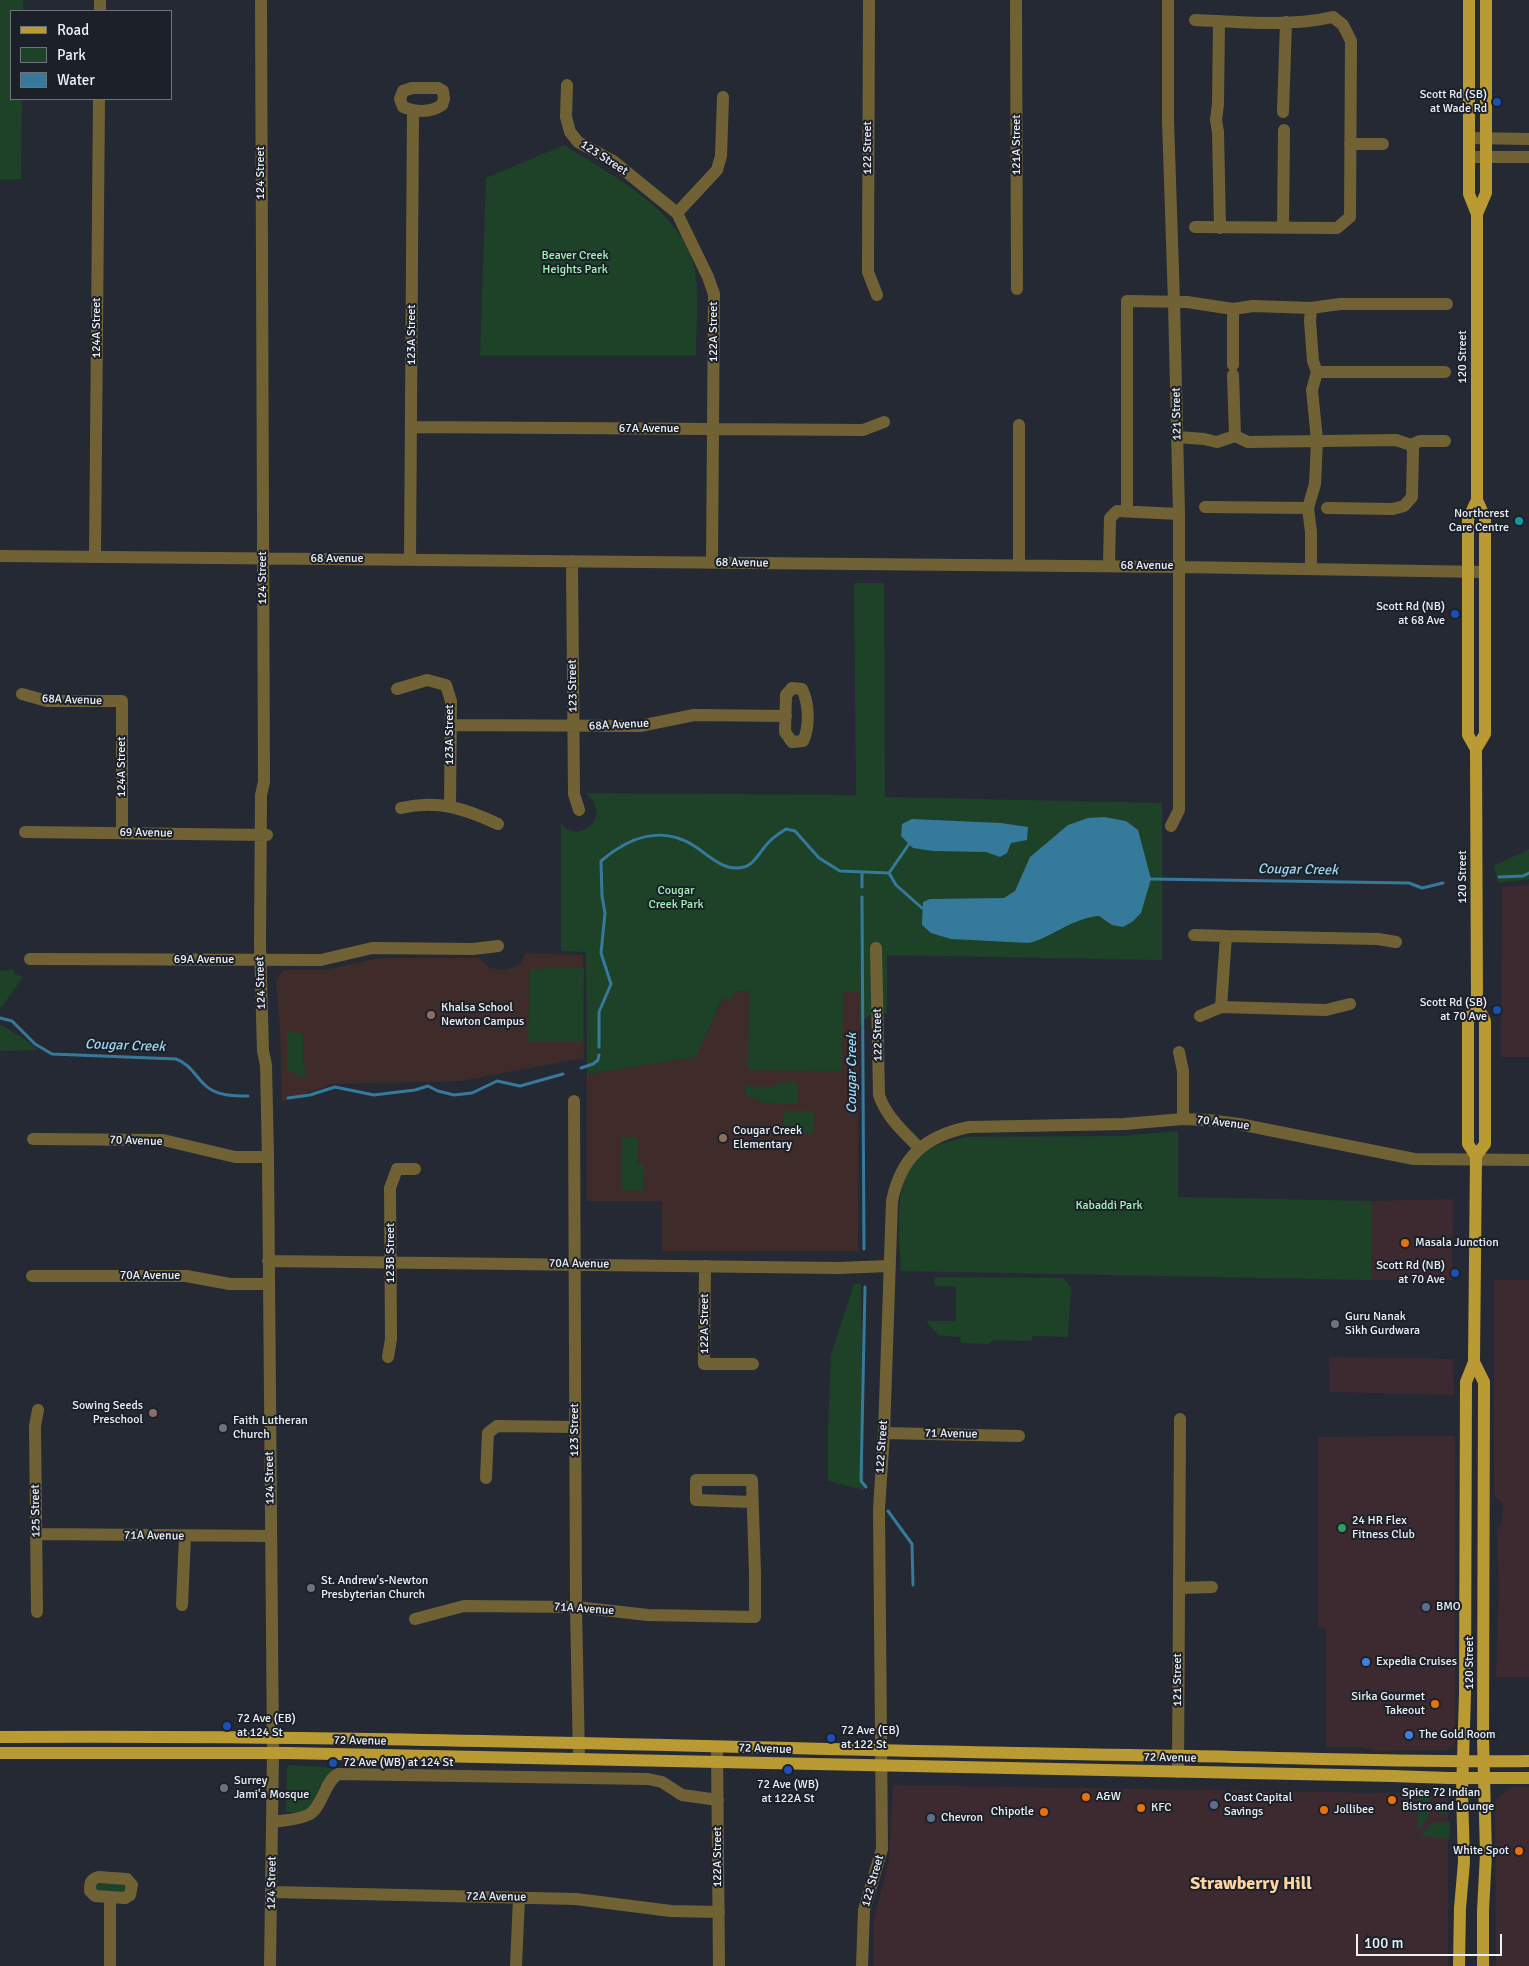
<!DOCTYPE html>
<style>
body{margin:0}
#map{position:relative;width:1529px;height:1966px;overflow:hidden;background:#252933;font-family:Signika,sans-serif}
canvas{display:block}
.legend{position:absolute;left:10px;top:10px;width:162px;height:90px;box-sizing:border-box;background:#1b2029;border:1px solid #6f737b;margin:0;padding:6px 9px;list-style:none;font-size:15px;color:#edf0f7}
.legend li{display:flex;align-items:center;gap:10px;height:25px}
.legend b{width:25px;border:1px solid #6f737b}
.scale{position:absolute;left:1356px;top:1934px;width:146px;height:22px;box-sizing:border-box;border:2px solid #edf0f7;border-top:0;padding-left:6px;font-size:15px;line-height:18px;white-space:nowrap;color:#edf0f7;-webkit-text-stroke:4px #1b2029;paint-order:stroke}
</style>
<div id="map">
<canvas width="1529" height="1966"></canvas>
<ul class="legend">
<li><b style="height:6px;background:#ba9a32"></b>Road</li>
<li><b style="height:14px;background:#1d4228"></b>Park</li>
<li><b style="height:14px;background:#35799b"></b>Water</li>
</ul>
<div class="scale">100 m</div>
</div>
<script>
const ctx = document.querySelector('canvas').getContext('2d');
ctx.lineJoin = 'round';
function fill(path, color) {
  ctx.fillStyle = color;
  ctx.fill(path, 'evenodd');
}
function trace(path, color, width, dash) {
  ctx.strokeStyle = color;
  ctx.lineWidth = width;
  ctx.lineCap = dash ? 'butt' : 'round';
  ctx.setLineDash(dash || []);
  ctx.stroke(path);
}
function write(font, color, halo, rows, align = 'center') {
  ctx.font = font + ' Signika,sans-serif';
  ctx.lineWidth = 4;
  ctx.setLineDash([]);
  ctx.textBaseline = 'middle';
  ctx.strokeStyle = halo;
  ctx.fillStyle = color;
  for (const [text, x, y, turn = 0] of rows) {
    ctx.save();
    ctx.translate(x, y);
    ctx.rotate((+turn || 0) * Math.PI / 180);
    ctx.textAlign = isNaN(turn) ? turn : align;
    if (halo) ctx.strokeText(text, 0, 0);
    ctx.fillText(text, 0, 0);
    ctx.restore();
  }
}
const commercial = new Path2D(`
 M1529,885V1057H1501L1502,887Z
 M1453,1199L1452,1280H1371V1201Z
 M1494,1280H1529V1677H1496L1499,1587L1497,1528L1502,1524L1503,1504L1494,1495Z
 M1329,1357L1453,1359L1454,1395L1330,1392Z
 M1455,1436V1743L1447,1750L1376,1751L1362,1747H1326V1628L1318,1627V1437Z
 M893,1785L1448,1794V1966H874V1919L889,1861Z
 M1512,1787H1529V1966H1496L1495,1801Z`);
const education = new Path2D(`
 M525,953L583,955L584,1058L461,1081L332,1084L282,1102L280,1028L276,982L283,970H325L379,958H479L490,968L503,970L516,967L521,963Z
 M726,991L859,992L858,1251H662V1201H587V1074L696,1057Z`);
const green = new Path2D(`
 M0,0H23V11H11V99H22L21,179H0Z
 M564,145C609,174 686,212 695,271C699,298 696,327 696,355H480L486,178Z
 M854,583H884L885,797L1162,803V960L887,955V1013C872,1011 861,1017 859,1033V992H843L842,1071L748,1070L749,991H734L733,998L722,999L696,1057L587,1074L586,952L561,951V823C579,847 615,814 585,793L856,795Z
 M1529,849V879L1498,883L1494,866Z
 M584,967L583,1042H528L530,969Z
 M13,969L15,974L23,977L0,1009V971Z
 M0,1024L26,1040L38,1050L0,1051Z
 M287,1032L303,1033V1066L305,1067L306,1076L295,1077V1073L287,1071Z
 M781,1082L798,1083V1104L763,1103L746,1095V1086L771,1087Z
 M784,1111H814V1133H784Z
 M1178,1131V1197L1371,1201V1280L901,1271C900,1230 888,1170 933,1147C943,1142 955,1140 966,1137L1122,1136Z
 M622,1138H638L637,1163H644L643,1191L621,1190Z
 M934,1277L1064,1278L1071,1288L1068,1337L1032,1336V1341L994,1340L989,1344L961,1343L960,1337L938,1335L926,1321H956V1287L935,1286Z
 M854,1284H861L864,1490L828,1481V1427L831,1355Z
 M290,1765L335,1768L319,1787L315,1805C305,1811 298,1814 286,1812L287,1767Z
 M1418,1793L1430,1794C1430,1812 1431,1816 1418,1830Z
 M1437.5 1809a5.5 5.5 0 1 1 11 0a5.5 5.5 0 1 1-11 0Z
 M1450,1822L1449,1839L1420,1836L1432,1823Z
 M98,1884H125L126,1885L125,1892L97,1891L95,1885Z`);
const water = new Path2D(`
 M1104,817L1126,821L1138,830L1151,879L1141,913L1132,922L1123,927L1112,925L1099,916C1072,918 1053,937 1029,943L951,939L931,933L922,925L923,902L930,899L1004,898L1015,891L1030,857L1068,825L1088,818Z
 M912,819L1001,823L1028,827L1027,840L1011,843L1007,853L1000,857L986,852L933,851L913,848L901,836L902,824Z`);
const stream = new Path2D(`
 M889,873L896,885L922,908
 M1499,877L1523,876L1529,873
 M1151,879L1409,883L1422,888L1443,883
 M862,887V873
 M862,897L864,1249
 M0,1018L12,1021L35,1044L52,1054L176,1059C190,1064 195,1076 206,1086C217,1096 234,1096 248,1096
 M599,1047V1012L611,984L601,953L605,913L602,896L601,861C628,838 662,824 696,847C710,857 725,872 744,867C754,865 761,850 768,843C773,837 780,833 786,829L795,831L819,858L840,871L889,873L909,844
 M581,1068L593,1064L598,1060L599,1055
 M288,1098L310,1095L335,1087L374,1095L415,1090L428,1086L438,1091L454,1095L472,1093L497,1081L520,1086L563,1074
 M865,1287L861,1481L866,1487
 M888,1511L912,1544L913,1585`);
const minor = new Path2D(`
 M261,0L264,782L261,795L260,944L263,1051L266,1065L268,1157L273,1753L270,1966
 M869,0L868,272L877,295
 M1016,0L1017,289
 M1168,0V120L1174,302L1179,514V810L1171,826
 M100,11V0
 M1219,21L1218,104L1216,120L1218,132L1220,228
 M567,85L566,117L570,132L578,142L613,161L677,213L708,277L714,294L712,563
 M412,88H438L443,91L444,99L442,105C430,113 416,112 403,107L400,99L403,91Z
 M1283,112L1286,22
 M1469,138L1529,139
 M1350,144H1383
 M1469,157H1529
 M677,213L717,170L721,156L723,97
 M1195,227L1337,228L1350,217L1351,41L1343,25L1333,17C1289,27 1240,22 1195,20
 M1283,228L1284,130
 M1311,308L1310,321L1313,361L1317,372L1312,390L1317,440L1315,484L1308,508L1311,532V569
 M1233,309V365
 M1317,372H1445
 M1233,375L1235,436
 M412,427L863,430L884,422
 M1178,437L1204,439L1217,442L1235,436L1248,442L1396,440L1411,445L1420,441H1445
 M1205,507L1308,508
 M1327,508L1393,509L1404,506L1412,497L1413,450L1411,445
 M1127,511V301L1187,302L1233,309L1253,306L1311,308L1340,304H1447
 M0,556L1180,567L1485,572
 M95,557L99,99
 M410,560L413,111
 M572,561L574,794L579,810
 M1019,565V425
 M1109,566L1110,518L1117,511L1179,514
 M792,688L802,689C809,703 810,727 803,741L792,742L785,732L786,695Z
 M397,689L427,680L446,685L451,701L450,806
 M22,694L47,701H122V832
 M451,725L640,726L694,715L786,716
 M401,808C437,799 466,809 498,824
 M25,832L267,835
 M1194,935L1226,936
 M876,948L879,1095C886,1117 904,1132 919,1148
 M30,959L321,960L372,948L473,949L498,946
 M1221,1007L1326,1010L1350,1004
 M1200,1016L1221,1007L1226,936L1378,939L1396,942
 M1179,1052L1183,1071V1119
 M574,1101L576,1607L579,1759
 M33,1139L163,1140L235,1157H268
 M268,1261L838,1268L889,1266
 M705,1266L704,1364H753
 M32,1276H186L230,1284H268
 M388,1357L391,1339L390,1188L397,1169H415
 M884,1433L1019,1436
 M486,1478L488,1433L497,1426L575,1427
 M36,1534L271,1536
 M1179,1588L1212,1587
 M182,1605L185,1536
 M37,1612L35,1426L38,1410
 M415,1619L464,1606L576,1607L648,1615L755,1617V1573L752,1480H696V1500L752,1502
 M717,1747L719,1966
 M1178,1772L1180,1419
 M273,1822C284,1820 298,1820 308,1815C322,1809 324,1782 338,1774L648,1779L662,1782L682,1795L718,1800
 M98,1877L127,1879L132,1885L130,1895L125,1898L95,1896L90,1891C90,1883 90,1880 98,1877Z
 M272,1892L576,1899L671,1911L719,1912
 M110,1966V1898
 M516,1966L519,1898
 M862,1966L864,1910L882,1849L879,1509L884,1433L892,1201C901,1157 925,1136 969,1127L1124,1124L1183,1119L1208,1120L1239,1124L1414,1159L1529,1160`);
const major = new Path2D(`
 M1469,0V194L1477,214V500L1468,519V735L1476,749L1477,1005L1485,1021V1144L1476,1156
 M1477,214L1486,193V0
 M1476,749L1485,734V518L1477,500
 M1474,1362L1484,1382L1483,1739L1486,1854L1483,1911V1966
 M0,1737C397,1734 794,1751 1191,1756C1304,1758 1416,1763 1529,1761
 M0,1753H287L1392,1776L1448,1778H1529
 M1459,1966L1460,1908L1464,1862L1462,1792L1465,1694L1466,1382L1474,1362L1476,1156L1468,1144V1021L1477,1005`);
const markers = [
 [1497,102,5,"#1a4fb4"],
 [1519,521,5,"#0f9aa8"],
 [1455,614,5,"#1a4fb4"],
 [1497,1010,5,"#1a4fb4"],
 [431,1015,5,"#8d6e63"],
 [723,1138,5,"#8d6e63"],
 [1405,1243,5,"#e8710a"],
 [1455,1273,5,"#1a4fb4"],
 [1335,1324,5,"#6b7280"],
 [153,1413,5,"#8d6e63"],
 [223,1428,5,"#6b7280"],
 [1342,1528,5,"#2e9e5b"],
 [311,1588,5,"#6b7280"],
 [1426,1607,5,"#5c6f8a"],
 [1366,1662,5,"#3f7fe0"],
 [1435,1704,5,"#e8710a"],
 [227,1726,5,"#1a4fb4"],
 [1409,1735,5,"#3f7fe0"],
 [831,1738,5,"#1a4fb4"],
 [333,1763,5,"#1a4fb4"],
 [788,1770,5,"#1a4fb4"],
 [224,1788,5,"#6b7280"],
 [1086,1797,5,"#e8710a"],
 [1392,1800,5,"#e8710a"],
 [1214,1805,5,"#5c6f8a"],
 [1141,1808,5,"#e8710a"],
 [1324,1810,5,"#e8710a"],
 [1044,1812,5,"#e8710a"],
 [931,1818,5,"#5c6f8a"],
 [1519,1851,5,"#e8710a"]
];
const poiNames = [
 ["Scott Rd (SB)",1487,95,"right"],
 ["at Wade Rd",1487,109,"right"],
 ["Northcrest",1509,514,"right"],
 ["Care Centre",1509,528,"right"],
 ["Scott Rd (NB)",1445,607,"right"],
 ["at 68 Ave",1445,621,"right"],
 ["Scott Rd (SB)",1487,1003,"right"],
 ["at 70 Ave",1487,1017,"right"],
 ["Khalsa School",441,1008],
 ["Newton Campus",441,1022],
 ["Cougar Creek",733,1131],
 ["Elementary",733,1145],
 ["Masala Junction",1415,1243],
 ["Scott Rd (NB)",1445,1266,"right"],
 ["at 70 Ave",1445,1280,"right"],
 ["Guru Nanak",1345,1317],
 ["Sikh Gurdwara",1345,1331],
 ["Sowing Seeds",143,1406,"right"],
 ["Preschool",143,1420,"right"],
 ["Faith Lutheran",233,1421],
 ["Church",233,1435],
 ["24 HR Flex",1352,1521],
 ["Fitness Club",1352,1535],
 ["St. Andrew's-Newton",321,1581],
 ["Presbyterian Church",321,1595],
 ["BMO",1436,1607],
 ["Expedia Cruises",1376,1662],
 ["Sirka Gourmet",1425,1697,"right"],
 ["Takeout",1425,1711,"right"],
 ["72 Ave (EB)",237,1719],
 ["at 124 St",237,1733],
 ["72 Ave (EB)",841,1731],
 ["at 122 St",841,1745],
 ["The Gold Room",1419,1735],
 ["72 Ave (WB) at 124 St",343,1763],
 ["Surrey",234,1781],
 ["Jami'a Mosque",234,1795],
 ["72 Ave (WB)",788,1785,"center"],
 ["at 122A St",788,1799,"center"],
 ["Spice 72 Indian",1402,1793],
 ["Bistro and Lounge",1402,1807],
 ["A&W",1096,1797],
 ["Coast Capital",1224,1798],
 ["Savings",1224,1812],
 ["KFC",1151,1808],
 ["Jollibee",1334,1810],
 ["Chipotle",1034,1812,"right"],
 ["Chevron",941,1818],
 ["White Spot",1509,1851,"right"]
];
const streetNames = [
 ["121A Street",1017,145,-90],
 ["122 Street",868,148,-90],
 ["123 Street",604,158,33],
 ["124 Street",261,173,-90],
 ["124A Street",97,328,-90],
 ["122A Street",714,332,-90],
 ["123A Street",412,335,-90],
 ["120 Street",1463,357,-90],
 ["121 Street",1177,414,-91],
 ["67A Avenue",649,429],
 ["68 Avenue",337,559],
 ["68 Avenue",742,563,1],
 ["68 Avenue",1147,566],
 ["124 Street",263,578,-90],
 ["123 Street",573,686,-91],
 ["68A Avenue",72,700,2],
 ["68A Avenue",619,725,-3],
 ["123A Street",450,735,-90],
 ["124A Street",122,767,-90],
 ["69 Avenue",146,833,1],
 ["120 Street",1463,877,-90],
 ["69A Avenue",204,960],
 ["124 Street",261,983,-92],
 ["122 Street",878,1035,-91],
 ["70 Avenue",1223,1123,7],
 ["70 Avenue",136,1141,2],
 ["123B Street",391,1253,-90],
 ["70A Avenue",579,1264,1],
 ["70A Avenue",150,1276],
 ["122A Street",705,1324,-90],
 ["123 Street",575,1430,-90],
 ["71 Avenue",951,1434,1],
 ["122 Street",882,1447,-86],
 ["124 Street",270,1478,-91],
 ["125 Street",36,1511,-91],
 ["71A Avenue",154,1536,1],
 ["71A Avenue",584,1609,4],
 ["120 Street",1470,1663,-90],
 ["121 Street",1178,1680,-90],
 ["72 Avenue",360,1741,1],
 ["72 Avenue",765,1749,2],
 ["72 Avenue",1170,1758,1],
 ["122A Street",718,1857,-90],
 ["122 Street",873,1881,-74],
 ["124 Street",272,1883,-89],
 ["72A Avenue",496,1897,1]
];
const parkNames = [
 ["Beaver Creek",575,256],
 ["Heights Park",575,270],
 ["Cougar",676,891],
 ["Creek Park",676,905],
 ["Kabaddi Park",1109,1206]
];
const waterNames = [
 ["Cougar Creek",1298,870,1],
 ["Cougar Creek",125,1046,2],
 ["Cougar Creek",852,1073,-90]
];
const districtNames = [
 ["Strawberry Hill",1251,1884]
];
fill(commercial, '#3d2a31');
fill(education, '#3f2b29');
fill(green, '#1d4228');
fill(water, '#35799b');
trace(stream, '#35799b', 3);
trace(minor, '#716235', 12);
trace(major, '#ba9a32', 12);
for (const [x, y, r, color] of markers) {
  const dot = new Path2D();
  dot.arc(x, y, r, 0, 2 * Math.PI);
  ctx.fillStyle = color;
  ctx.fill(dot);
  trace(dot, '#1b2029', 2);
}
write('12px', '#edf0f7', '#1b2029', poiNames, 'left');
write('12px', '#edf0f7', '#1b2029', streetNames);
write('12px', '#a2f5b7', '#1b2029', parkNames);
write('italic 14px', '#a0d6f4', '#1b2029', waterNames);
write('bold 18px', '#fed4a2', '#1b2029', districtNames);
</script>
